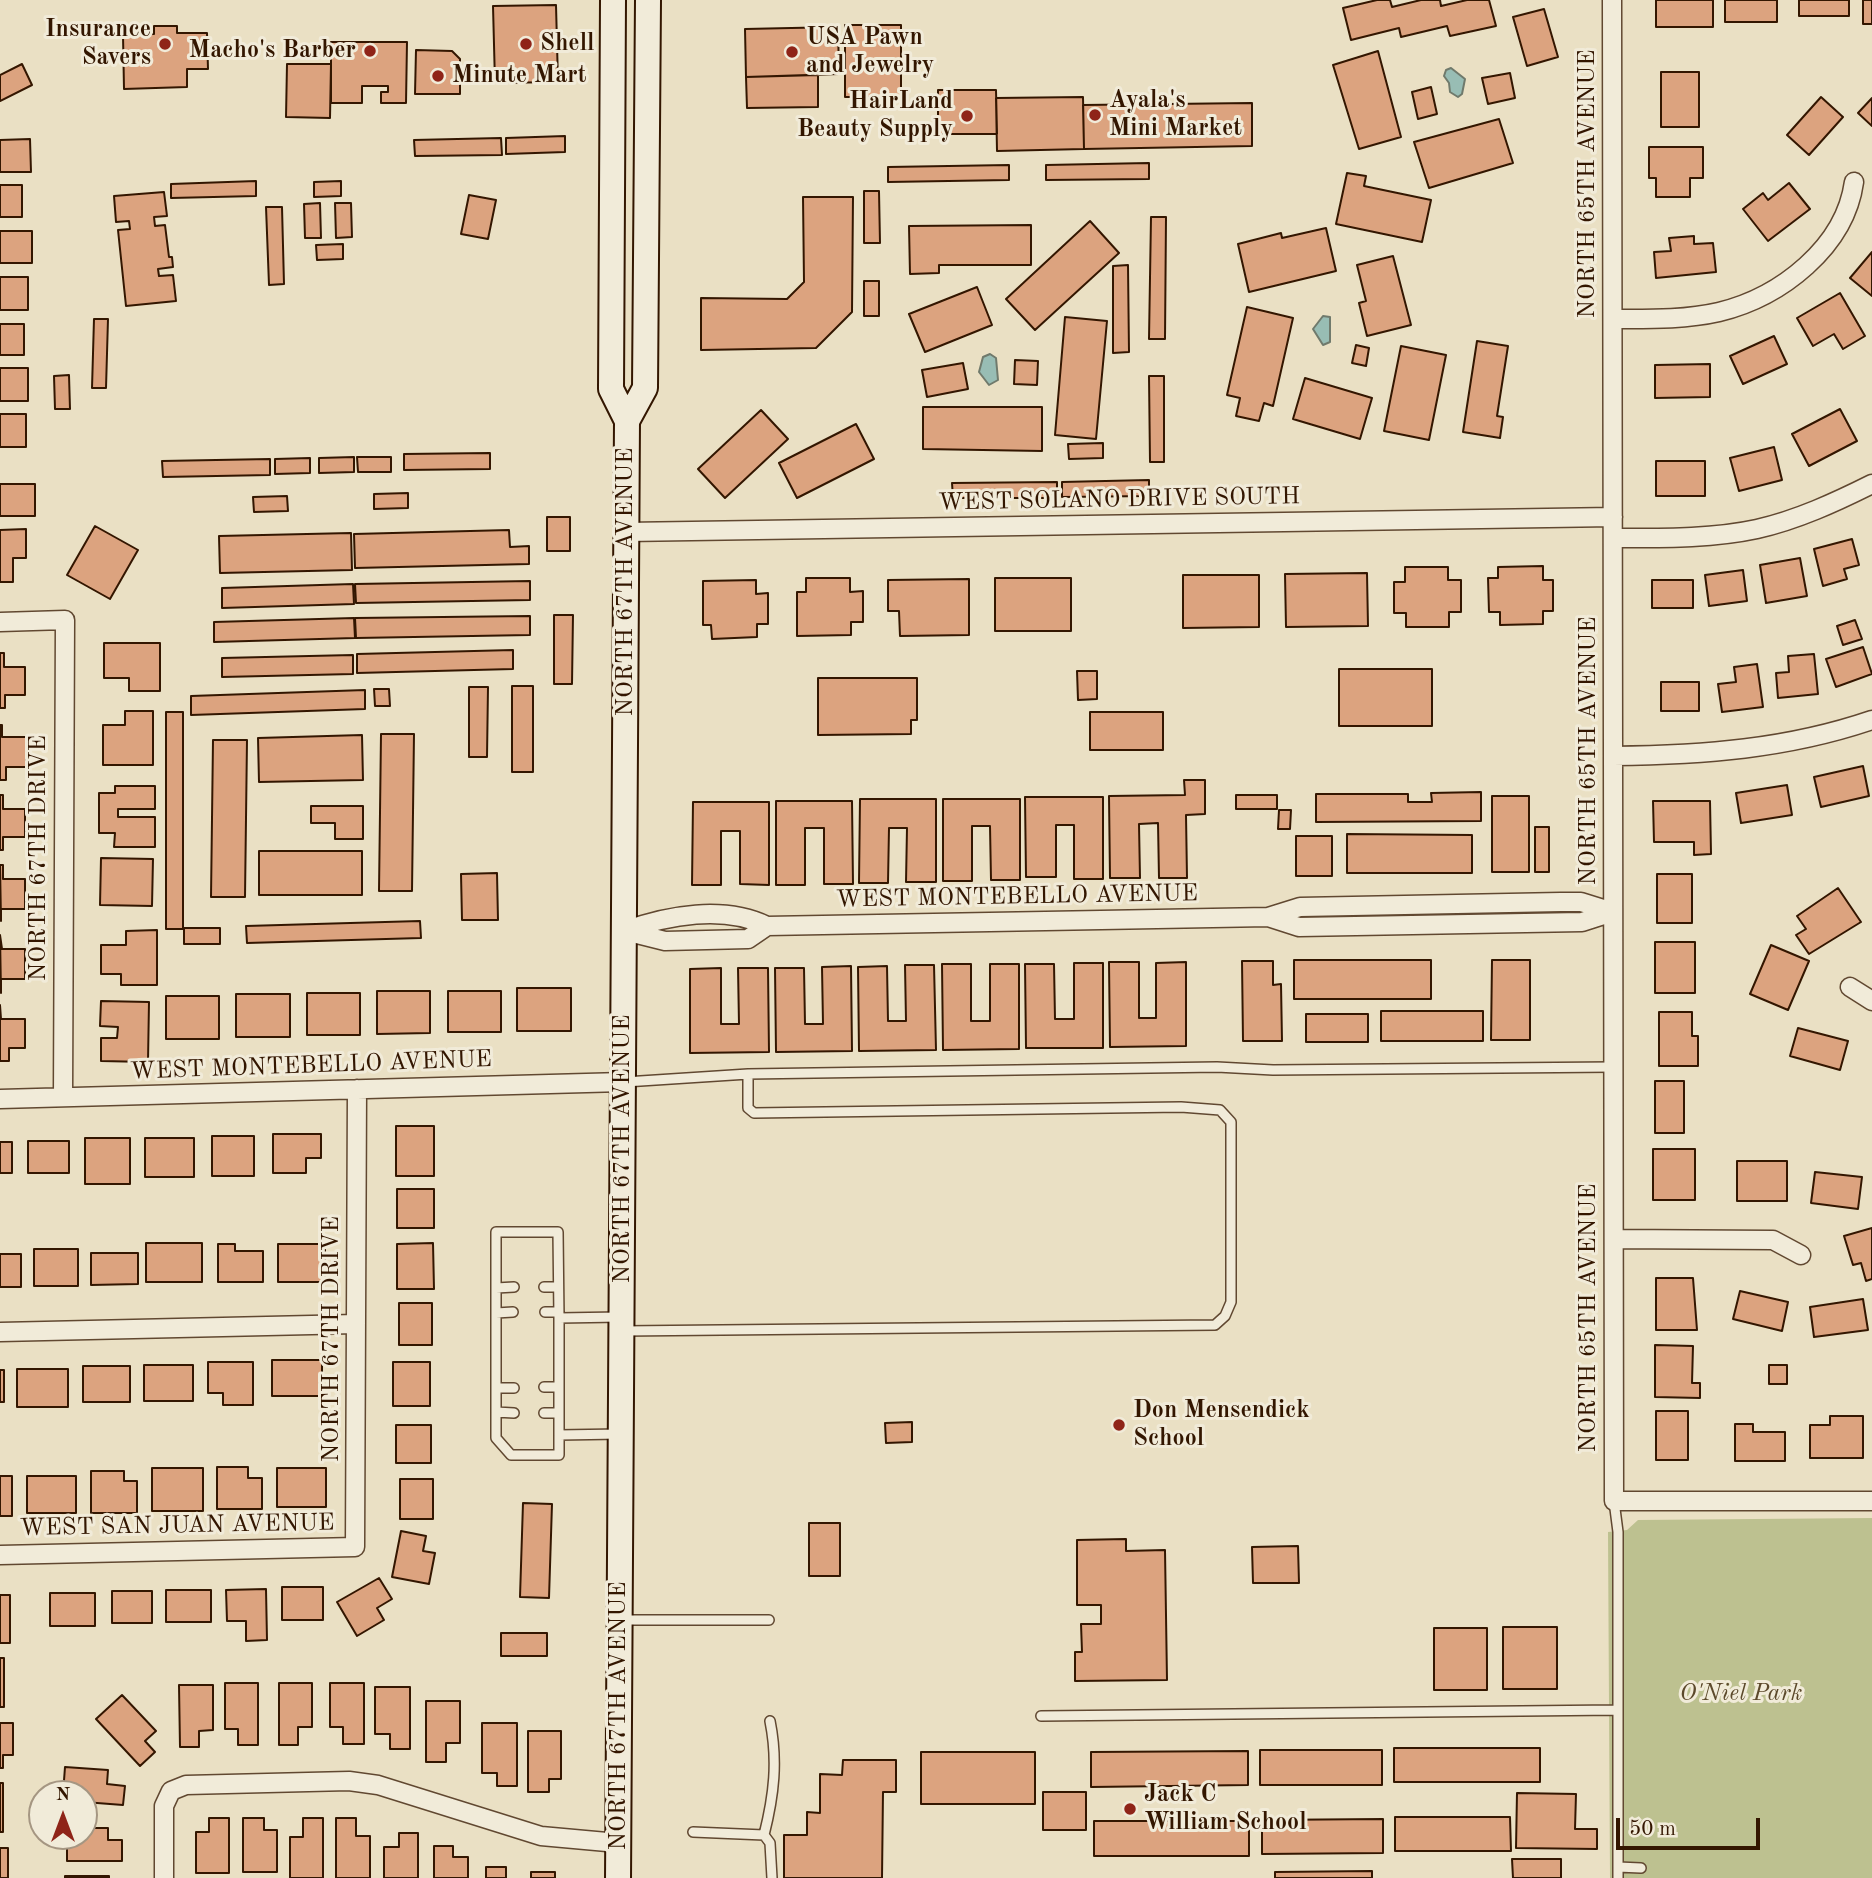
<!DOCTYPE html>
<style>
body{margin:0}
#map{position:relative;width:1872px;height:1878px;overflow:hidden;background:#eae0c4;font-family:"Old Standard TT",serif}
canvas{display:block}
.north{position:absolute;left:28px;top:1780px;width:70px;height:70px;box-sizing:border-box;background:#f1ebd9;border:2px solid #a59682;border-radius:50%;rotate:0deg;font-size:19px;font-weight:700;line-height:28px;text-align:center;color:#331600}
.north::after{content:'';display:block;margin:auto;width:24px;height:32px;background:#8f2418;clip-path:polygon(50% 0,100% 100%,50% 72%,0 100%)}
.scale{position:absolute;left:1616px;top:1818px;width:144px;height:32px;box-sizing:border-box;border:4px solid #331600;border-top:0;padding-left:9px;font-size:21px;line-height:24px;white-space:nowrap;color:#331600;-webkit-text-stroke:5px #f1ebd9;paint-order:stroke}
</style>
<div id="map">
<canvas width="1872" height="1878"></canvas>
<div class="north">N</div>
<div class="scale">50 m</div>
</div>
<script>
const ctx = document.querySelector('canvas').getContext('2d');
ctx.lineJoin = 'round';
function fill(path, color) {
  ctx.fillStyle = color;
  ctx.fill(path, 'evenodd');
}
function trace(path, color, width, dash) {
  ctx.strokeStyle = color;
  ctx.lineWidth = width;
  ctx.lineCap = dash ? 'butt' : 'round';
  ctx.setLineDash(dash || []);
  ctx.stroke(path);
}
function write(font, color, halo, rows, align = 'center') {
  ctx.font = font + ' "Old Standard TT",serif';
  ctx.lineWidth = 6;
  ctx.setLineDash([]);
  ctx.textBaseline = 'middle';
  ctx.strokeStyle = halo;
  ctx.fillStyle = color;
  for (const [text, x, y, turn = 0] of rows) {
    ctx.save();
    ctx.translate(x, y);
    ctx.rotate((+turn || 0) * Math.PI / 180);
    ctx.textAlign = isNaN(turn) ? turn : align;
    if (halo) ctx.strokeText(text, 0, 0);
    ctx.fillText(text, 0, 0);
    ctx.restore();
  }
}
const green = new Path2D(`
 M1872,1518V1878H1610L1608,1532L1627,1530L1638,1520Z`);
const water = new Path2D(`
 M1451,68L1465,79L1462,94L1458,97L1450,92L1449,83L1444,76L1446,70Z
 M1323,316L1330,317V342L1323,345L1313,329Z
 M990,354L996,358L998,380L989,385L979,372L983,357Z`);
const building = new Path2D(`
 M1377,0H1390L1392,7L1421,0H1440L1441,6L1467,0H1489L1496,26L1450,36L1447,26L1401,37L1399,28L1351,40L1343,8Z
 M1656,0H1713V27H1656Z
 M1725,0H1777V22H1725Z
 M1799,0H1849V16H1799Z
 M1863,0H1872V24H1863Z
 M556,5L558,82L495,83L493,6Z
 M1544,9L1558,57L1527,66L1513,17Z
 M845,25H901V97H845Z
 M154,26H177V33H207L208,69H187V87L124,89L123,35L154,34Z
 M838,27L839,74L746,77L745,29Z
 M331,42H407L406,103H381V92H388V86H362V103H331Z
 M416,50L452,51L460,59V94H415Z
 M1378,51L1401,137L1359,149L1333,65Z
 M22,64L32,85L0,101V75Z
 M287,64H331L330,118L286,117Z
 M1661,72H1699V127H1661Z
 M1510,73L1515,98L1488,104L1482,78Z
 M818,75V107L747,108L746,77Z
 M1431,87L1437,114L1418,119L1412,92Z
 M938,90H996L997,134H938Z
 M1083,97L1084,149L997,151L996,98Z
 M1821,97L1843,117L1809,155L1787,135Z
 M1872,98V126L1858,113Z
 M1252,103V146L1084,149L1083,105Z
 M1499,119L1513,163L1429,188L1414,142Z
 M565,136V152L506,154V138Z
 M501,138L502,155L415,156L414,140Z
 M30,139L31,172H0V140Z
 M1649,147H1703V178H1690V197H1656V178H1649Z
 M1149,163V179L1046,180V165Z
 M1009,165V180L888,182V167Z
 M1347,173L1366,176L1364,186L1431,200L1422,242L1336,224Z
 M256,181V196L171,198V184Z
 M341,181V196L314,197V182Z
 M1789,183L1810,209L1768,241L1743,209L1763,193L1768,200Z
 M0,185H22V217H0Z
 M864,191H879L880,243H864Z
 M164,192L167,216L154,217L155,226L165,225L169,257H172L173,267L158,269L159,276L173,275L176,301L126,306L118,230L130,229L129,221L116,222L114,196Z
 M469,195L496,200L488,239L461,234Z
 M803,197H853L852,312L816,348L701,350V298L787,299L804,282Z
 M320,203L321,238H305L304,204Z
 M335,203H351L352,237L336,238Z
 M266,207H282L284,284L269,285Z
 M1151,217H1166L1165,339H1149Z
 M1090,221L1119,253L1035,330L1006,299Z
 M1031,225V265H939V273L910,274L909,226Z
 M1326,228L1336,271L1249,292L1238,244L1281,233L1282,238Z
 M0,231H32V263H0Z
 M1694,236V244L1713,243L1716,272L1656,278L1654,252L1671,251L1669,238Z
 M343,244V259L317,260L316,245Z
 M1872,252V296L1850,278Z
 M1393,256L1411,325L1367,336L1359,303L1366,301L1357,265Z
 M1128,265L1129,352L1113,353V266Z
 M0,277H28V310H0Z
 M864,281H879V316H864Z
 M977,287L992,325L925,352L909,314Z
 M1840,293L1865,336L1843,349L1834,334L1813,346L1797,318Z
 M1247,307L1293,318L1273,406L1264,403L1259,421L1236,416L1240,398L1227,395Z
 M1065,317L1107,321L1096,439L1055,435Z
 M94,319H108L106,388H92Z
 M0,324H24V355H0Z
 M1774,336L1787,364L1743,384L1730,356Z
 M1477,341L1508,346L1497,416L1503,417L1500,438L1463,432Z
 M1356,345L1369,348L1366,366L1352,363Z
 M1401,346L1446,355L1429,440L1384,431Z
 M1015,360L1038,361L1037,385L1014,384Z
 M963,363L968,389L927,397L922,370Z
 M1710,364V397L1655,398V365Z
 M0,368H28V401H0Z
 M69,375L70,409H55L54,376Z
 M1149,376H1164V462H1150Z
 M1305,378L1372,398L1360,439L1293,419Z
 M923,407H1042V451L923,449Z
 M1840,409L1857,441L1809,466L1792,434Z
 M761,410L788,439L725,498L698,469Z
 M0,414H26V447H0Z
 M856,424L874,459L797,498L779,463Z
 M1103,443V458L1069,459L1068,444Z
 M1774,447L1782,480L1739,491L1730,458Z
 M490,453V469L404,470V454Z
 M354,457V472L319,473V458Z
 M357,457H391V472H358Z
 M310,458V473L275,474V459Z
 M270,459V475L163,477L162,461Z
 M1656,461H1705V496H1656Z
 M1149,480V496L1062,497V482Z
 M1057,482V498H953L952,483Z
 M0,484H35V516H0Z
 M408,493V508L374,509V494Z
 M287,496L288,511L254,512L253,497Z
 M547,517H570V551H547Z
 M95,526L138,550L110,599L67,575Z
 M26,529V558H13V582H0V530Z
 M509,530L510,547L529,546V564L355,568L354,534Z
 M351,533L352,570L220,573L219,536Z
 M1852,539L1859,565L1844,569L1847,579L1823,586L1814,549Z
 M1800,558L1807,596L1766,603L1760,565Z
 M1543,566V580H1553V611H1543V624L1500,625V612H1489L1488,578H1498V567Z
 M1405,567H1448V580H1461V612H1449V627H1406V613H1394V582H1405Z
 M1743,570L1747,601L1709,606L1705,575Z
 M1367,573L1368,626L1286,627L1285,574Z
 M1183,575H1259V627L1183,628Z
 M806,578H850V592L863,591V622H851V635L797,636V592H806Z
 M995,578H1071V631H995Z
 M969,579V635L900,636L899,611H888V580Z
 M756,580V594L768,593V624H757V637L712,639L711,625H703V581Z
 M1652,580H1693V608H1652Z
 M530,581V600L356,603L355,584Z
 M353,584L354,604L222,608V588Z
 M554,615H573L572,684H554Z
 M530,616V635L356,638L355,618Z
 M354,618L355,638L214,642V622Z
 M1855,620L1862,639L1843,645L1837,626Z
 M104,643H160V691H129V678H104Z
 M1863,647L1872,674L1836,687L1826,659Z
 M513,650V669L357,673V654Z
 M0,653H4V667H25V695H5V708H0Z
 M1814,654L1818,694L1778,698L1776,673L1789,672L1788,656Z
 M353,655V674L222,677V658Z
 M1757,664L1763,707L1722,712L1718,684L1736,682L1734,667Z
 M1339,669H1432V726H1339Z
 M1077,671H1097V699L1078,700Z
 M818,678H917V720H911V734L818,735Z
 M1661,682H1699V711H1661Z
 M512,686H533V772H512Z
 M469,687H488L487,757H469Z
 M374,689H389L390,706H375Z
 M365,690V709L191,715V696Z
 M125,711H153V765H103V725H125Z
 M166,712H183V929H166Z
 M1090,712H1163V750H1090Z
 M0,725H2V737H26V767H6V780H0Z
 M381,734H414L412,891H379Z
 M362,735L363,780L259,782L258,738Z
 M213,740H247L245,897H211Z
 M1863,766L1869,796L1821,807L1814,777Z
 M1184,780H1205V814L1186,815L1187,878H1159L1158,823L1139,824L1140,878H1110L1109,796L1185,795Z
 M1787,785L1792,815L1741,823L1736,793Z
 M115,786H155V809H118V817H155V847H114L115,833H99V793H115Z
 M1481,792V821L1316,822V794H1408V802H1432L1431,793Z
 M0,795H3V809H25V837H3V850H0Z
 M1236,795H1277V809H1236Z
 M1492,796H1529V872H1492Z
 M1025,797H1103V879H1074V825H1056V877H1026Z
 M860,799H936V882H906L907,828H889L888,883H859Z
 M943,799H1020V880H991L990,826H972V881H943Z
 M776,801H852L853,884H824V828H805V885H776Z
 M1653,801H1710L1711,854L1694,855V842H1654Z
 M693,802H769V885L740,884V831H721V885H692Z
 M311,806H363V839H335V823H311Z
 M1279,810H1291L1290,829H1278Z
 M1535,827H1549V872H1535Z
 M1347,834L1472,835V873H1347Z
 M1296,836H1332V876H1296Z
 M259,851H362V895H259Z
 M101,858L153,859L152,906L100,905Z
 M0,865H3V879H25V909H1V921Z
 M497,873L498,920H462L461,874Z
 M1657,874H1692V923H1657Z
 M1838,888L1861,922L1809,954L1796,935L1806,929L1797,916Z
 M420,921L421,938L247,943L246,926Z
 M184,928H220V944H184Z
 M157,930V985H121V974H101V945H126V931Z
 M0,935L2,949H25V979H1V993Z
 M1655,942H1695V993H1655Z
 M1771,945L1809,961L1788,1010L1750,994Z
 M1294,960H1431V999H1294Z
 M1492,960H1530V1040H1491Z
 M1242,961H1273V985L1281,984L1282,1041H1243Z
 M1109,962H1139V1018H1156V963L1186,962V1046L1110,1047Z
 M1074,963H1103V1048H1026L1025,964H1054L1055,1019H1074Z
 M942,964H971V1021H990V964H1019V1049L943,1050Z
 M905,965H934L936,1050L859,1051L858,967L887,966L888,1021H906Z
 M851,966L852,1051L776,1052L775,968H804L805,1024H823L822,967Z
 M721,968V1024H739L738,968H768L769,1052L690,1053V969Z
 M517,988H571V1031H517Z
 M377,991H430V1033L377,1034Z
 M448,991H501V1032H448Z
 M307,993H360V1035H307Z
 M236,994H290V1037H236Z
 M166,996H219V1039H166Z
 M101,1001L149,1002L148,1062L101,1061V1038H117L118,1027L100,1026Z
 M0,1005L1,1019H25V1048H9V1061H0Z
 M1381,1011H1483V1041H1381Z
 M1659,1012H1692V1036H1698V1066H1659Z
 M1306,1014H1368V1042H1306Z
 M1798,1028L1848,1041L1840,1070L1790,1056Z
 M1655,1081H1684V1133H1655Z
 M396,1126H434V1176H396Z
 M273,1134H321V1158H306V1173H273Z
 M212,1136H254V1176H212Z
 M85,1138H130V1184H85Z
 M145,1138H194V1177H145Z
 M28,1141H69V1173H28Z
 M0,1142H12V1173H0Z
 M1653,1149H1695V1200H1653Z
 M1737,1161H1787V1201H1737Z
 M1815,1172L1862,1177L1858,1209L1811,1203Z
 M397,1189H434V1228H397Z
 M1872,1228V1279L1866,1281L1861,1263L1853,1265L1844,1236Z
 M146,1243H202V1282H146Z
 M433,1243L434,1289H397V1244Z
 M218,1244H235V1251H263V1282H218Z
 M278,1244H325V1282H278Z
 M34,1249H78V1286H34Z
 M91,1253H138V1284L91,1285Z
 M0,1254H21V1287H0Z
 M1656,1278H1693L1697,1330H1656Z
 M1740,1291L1788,1302L1782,1331L1733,1319Z
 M1863,1299L1868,1330L1814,1337L1810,1307Z
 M399,1303H432V1345H399Z
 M1655,1345L1693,1346L1692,1383H1700V1398L1655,1397Z
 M272,1360H322V1396H272Z
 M208,1362H253V1405H223V1393H208Z
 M393,1362H430V1406H393Z
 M144,1365H193V1401H144Z
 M1769,1365H1787V1384H1769Z
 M83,1366H130V1402H83Z
 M17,1369H68V1407H17Z
 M0,1370H4V1402H0Z
 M1656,1411H1688V1460H1656Z
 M1830,1416H1863V1458H1810V1425H1830Z
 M912,1422V1442L886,1443L885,1423Z
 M1735,1424H1753V1432H1785V1461H1735Z
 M396,1425H431V1463H396Z
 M217,1467H248V1478H262V1509H217Z
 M152,1468H203V1511H152Z
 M277,1468H326V1507H277Z
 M91,1471H124V1481H137V1513H91Z
 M0,1476H12V1516H0Z
 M27,1476H76V1513H27Z
 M400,1479H433V1519H400Z
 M523,1503L552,1504L549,1598L520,1597Z
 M809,1523H840V1576H809Z
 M401,1531L426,1536L423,1551L435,1553L429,1584L392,1577Z
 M1126,1539V1551L1165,1550L1167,1680L1075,1681V1652H1082L1081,1624H1101V1605H1077V1540Z
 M1298,1546L1299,1583H1253L1252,1547Z
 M379,1578L392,1599L377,1608L384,1620L357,1636L337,1602Z
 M282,1587H323V1620H282Z
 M266,1589L267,1640L246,1641V1621H227L226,1590Z
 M166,1590H211V1622H166Z
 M112,1591H152V1623H112Z
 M50,1593H95V1626H50Z
 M0,1595H10V1643H0Z
 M1503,1627H1557V1689H1503Z
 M1434,1628H1487V1690H1434Z
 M501,1633H547V1656H501Z
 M0,1658H4V1707H0Z
 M225,1683H258V1745H238V1729H225Z
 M279,1683H312V1727H298V1745H279Z
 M330,1683H364V1744H343V1727H330Z
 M179,1685H213V1730L199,1731V1747H180Z
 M375,1687H410V1749H390V1734H375Z
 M122,1695L156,1731L145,1741L155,1752L140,1766L96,1719Z
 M426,1701H460V1743H446V1762H426Z
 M0,1723H13V1755H3V1768H0Z
 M482,1723H517V1786H497V1773H482Z
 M528,1731H561V1779H549V1792H528Z
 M1394,1748H1540V1782H1394Z
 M1260,1750H1382V1785H1260Z
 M1248,1751V1785L1091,1787V1752Z
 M921,1752H1035V1804H921Z
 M843,1760H896V1792H883L882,1878H784V1835H807V1812L820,1813V1774L842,1775Z
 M65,1767L108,1770L107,1784L125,1786L123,1805L84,1802V1794H63Z
 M0,1783H3V1832H0Z
 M1043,1792H1086V1830H1043Z
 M1517,1793L1576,1794L1575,1829H1597V1849L1516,1848Z
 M1395,1817H1510L1511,1851H1395Z
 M209,1818H229V1873H196V1832H209Z
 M243,1818H264V1830H277V1872H243Z
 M303,1818H323V1878H290V1837H303Z
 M336,1818H356V1836H370V1878H336Z
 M1383,1819V1853L1262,1854V1820Z
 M1094,1821H1249V1856H1094Z
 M84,1828H108V1840H122V1861H67V1836H84Z
 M399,1833H418V1878H384V1847H399Z
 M434,1846H453V1857H468V1878H434Z
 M0,1848H8V1878H0Z
 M1512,1859H1561V1878H1513Z
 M486,1867H506V1878H486Z
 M1372,1871V1878H1275V1872Z
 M531,1872H555V1878H531Z
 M65,1876H109V1878H65Z`);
const service = new Path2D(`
 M625,1082L748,1074L1217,1067L1273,1070L1613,1067
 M544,1287H558
 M496,1288L514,1287
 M545,1312H558
 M496,1313L513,1312
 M559,1318V1455H511L496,1438V1232H558L559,1318L620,1317
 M623,1331L1215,1325L1225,1316L1231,1302V1122L1220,1110L1181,1107L754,1113L748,1108V1074
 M544,1387H559
 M496,1388H514
 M496,1412L514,1413
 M544,1413H559
 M559,1435L620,1434
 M1614,1501L1618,1532V1878
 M622,1620H769
 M1041,1716L1617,1710
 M693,1832L764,1835L770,1843L772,1878
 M764,1835C774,1795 778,1761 770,1721
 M1618,1867L1641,1868`);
const minor = new Path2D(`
 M1612,0L1614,1501H1872
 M1613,319C1648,319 1684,320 1719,312C1781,297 1845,247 1854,182
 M626,532L1613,517
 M1613,538C1661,538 1711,539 1757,529C1797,520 1836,502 1872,484
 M0,622L65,620L63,1097
 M1613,756C1703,755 1787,749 1872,720
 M1268,917L1299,927L1582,922L1613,912
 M624,931C668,915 724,905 767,926L1268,917L1300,907L1561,902H1581L1613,912
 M625,931L665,941L748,939L767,926
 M1850,987L1872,1001
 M0,1099L623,1082
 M1614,1239L1773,1240L1801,1255
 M0,1332L356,1324
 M0,1555L355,1547L357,1089
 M164,1878V1806L171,1791L186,1785L349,1781L378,1785L541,1836L618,1843`);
const secondary = new Path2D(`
 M613,0L611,389L627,421L618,1878
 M627,421L645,388L648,0`);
const markers = [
 [165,44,7,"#8f2418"],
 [526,44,7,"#8f2418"],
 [370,51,7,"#8f2418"],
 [792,52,7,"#8f2418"],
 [438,76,7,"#8f2418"],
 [1095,115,7,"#8f2418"],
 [967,116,7,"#8f2418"],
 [1119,1425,7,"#8f2418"],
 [1130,1809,7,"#8f2418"]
];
const poiNames = [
 ["Insurance",151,30,"right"],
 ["Savers",151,58,"right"],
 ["USA Pawn",806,38],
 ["and Jewelry",806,66],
 ["Shell",540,44],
 ["Macho's Barber",356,51,"right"],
 ["Minute Mart",452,76],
 ["Ayala's",1109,101],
 ["Mini Market",1109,129],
 ["HairLand",953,102,"right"],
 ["Beauty Supply",953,130,"right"],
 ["Don Mensendick",1133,1411],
 ["School",1133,1439],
 ["Jack C",1144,1795],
 ["William School",1144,1823]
];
const streetNames = [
 ["NORTH 65TH AVENUE",1588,184,-90],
 ["WEST SOLANO DRIVE SOUTH",1119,500,-1],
 ["NORTH 67TH AVENUE",626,582,-90],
 ["NORTH 65TH AVENUE",1589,751,-90],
 ["NORTH 67TH DRIVE",39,858,-90],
 ["WEST MONTEBELLO AVENUE",1017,897,-1],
 ["WEST MONTEBELLO AVENUE",311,1066,-2],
 ["NORTH 67TH AVENUE",623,1149,-90],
 ["NORTH 65TH AVENUE",1589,1318,-90],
 ["NORTH 67TH DRIVE",332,1339,-90],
 ["WEST SAN JUAN AVENUE",177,1526,-1],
 ["NORTH 67TH AVENUE",619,1716,-90]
];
const parkNames = [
 ["O'Niel Park",1741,1694]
];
fill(green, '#bdc190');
fill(water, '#98bdb4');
trace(water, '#707a6c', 2);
fill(building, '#dca37f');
trace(building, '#331600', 2);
trace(service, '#614831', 12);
trace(minor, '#614831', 21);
trace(secondary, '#331600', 28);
trace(service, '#f1ebd9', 9);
trace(minor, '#f1ebd9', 18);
trace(secondary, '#f1ebd9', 24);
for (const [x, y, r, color] of markers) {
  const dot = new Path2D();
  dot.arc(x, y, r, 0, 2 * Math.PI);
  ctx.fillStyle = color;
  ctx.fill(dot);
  trace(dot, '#f1ebd9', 2.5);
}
write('bold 24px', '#331600', '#f1ebd9', poiNames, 'left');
write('24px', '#331600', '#f1ebd9', streetNames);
write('italic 24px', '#5c492b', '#f1ebd9', parkNames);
</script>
